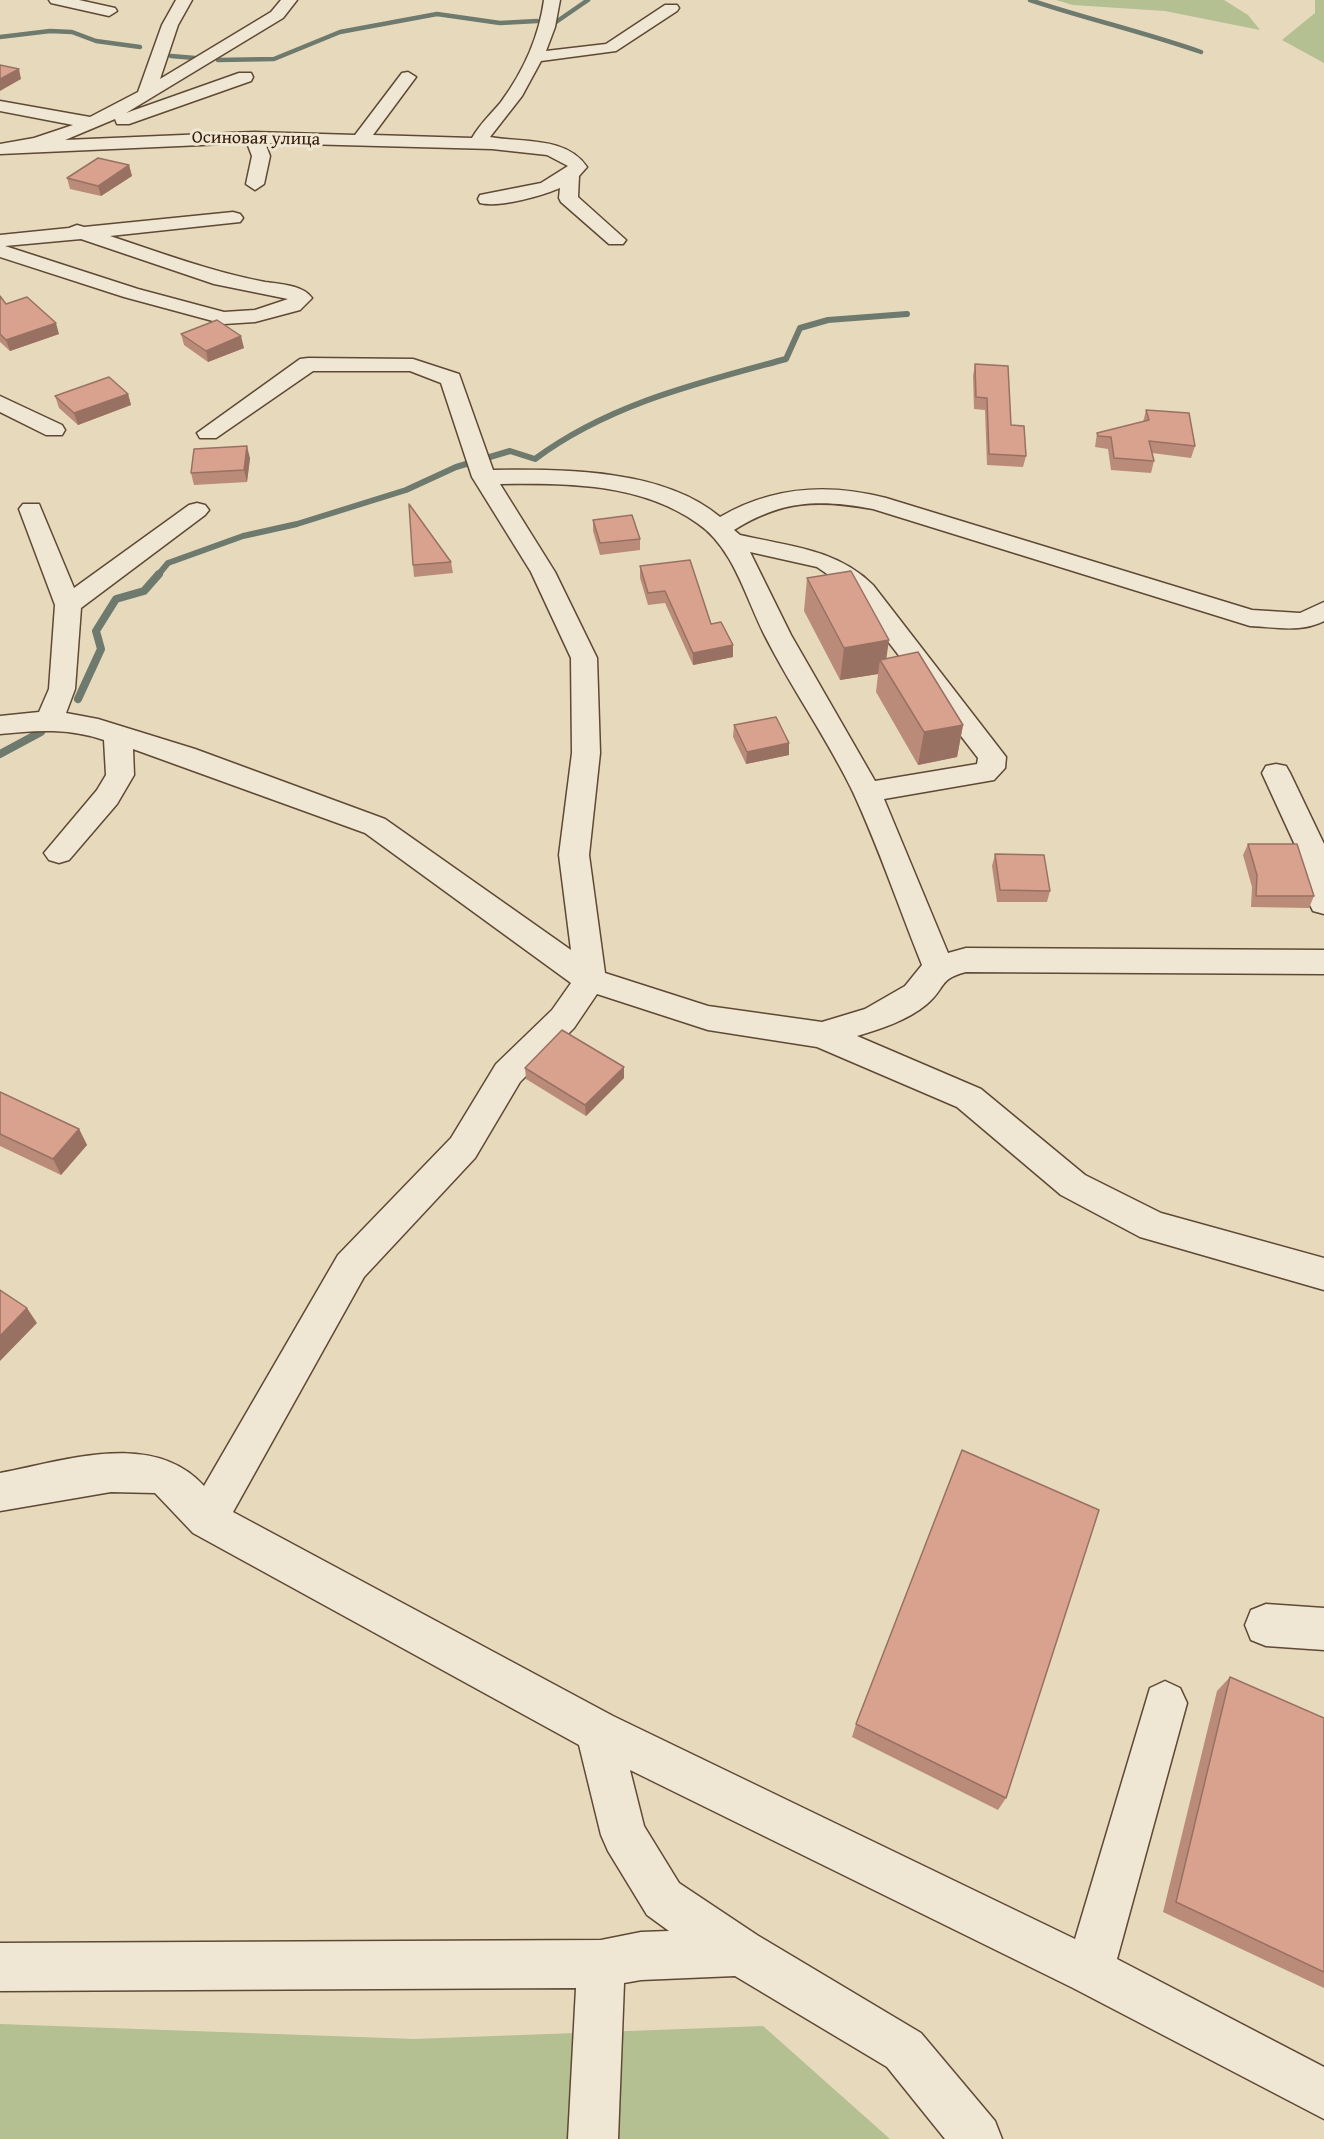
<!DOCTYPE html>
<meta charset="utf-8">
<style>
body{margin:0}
canvas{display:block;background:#e7d9bc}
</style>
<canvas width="1324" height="2139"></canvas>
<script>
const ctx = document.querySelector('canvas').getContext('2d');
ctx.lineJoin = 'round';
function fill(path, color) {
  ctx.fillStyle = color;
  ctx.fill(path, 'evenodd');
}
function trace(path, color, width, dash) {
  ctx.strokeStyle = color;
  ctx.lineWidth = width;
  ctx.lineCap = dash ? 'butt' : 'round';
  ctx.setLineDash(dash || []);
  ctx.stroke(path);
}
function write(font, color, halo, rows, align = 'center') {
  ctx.font = font + ' "Gentium Book Plus",serif';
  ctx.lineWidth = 6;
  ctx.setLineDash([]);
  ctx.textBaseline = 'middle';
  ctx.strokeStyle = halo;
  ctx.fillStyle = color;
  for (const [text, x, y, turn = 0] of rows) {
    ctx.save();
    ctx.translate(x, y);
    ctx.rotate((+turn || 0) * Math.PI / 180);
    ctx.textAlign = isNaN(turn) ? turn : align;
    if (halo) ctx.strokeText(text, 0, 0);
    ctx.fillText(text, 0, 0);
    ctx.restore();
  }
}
const green = new Path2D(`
 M1056,0H1224L1248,15L1260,30L1165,11L1073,5Z
 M1315,0H1324V63L1282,40L1315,13Z
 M0,2024L414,2039L763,2026L890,2139H0Z`);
const streamFar2 = new Path2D(`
 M1030,0C1087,19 1144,32 1201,52
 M556,22L588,0
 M0,37L50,31L72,32L96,41L140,47
 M171,56L195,58
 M218,60L274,59L340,32L437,14L500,23L537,21`);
const streamFar1 = new Path2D(`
 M158,575L168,563L243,536L297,524L406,490L456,467L510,451L535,459C609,404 698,383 786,359L800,328L828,320L907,314`);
const stream = new Path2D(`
 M78,699L101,649L96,631L116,599L144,591L159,574
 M0,754L41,732`);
const minor = new Path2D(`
 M49,0H79L115,8L117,11L109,16L51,3Z
 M176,0H192L178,25L160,79L271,12L281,0H297L283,18L126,113L239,73H251L253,77L251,81L129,124H117L115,119L65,140L254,132L355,135L402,73L408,72L416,77L373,135L472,138C480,124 491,114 501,102C523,72 539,37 544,0H560L555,27L546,51L606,44L665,5H677L679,8L677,11L616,51L541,61L522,96L490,137C523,143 566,136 587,167L579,176L578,197L626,240L623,244H609L561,202L559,198L560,188C542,196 499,208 480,203L478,199L480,195L541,183L568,166L547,155L492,149L265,143L270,156L264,184L255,190L246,184L252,156L247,143L0,154V144L34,138L73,125L0,111V101L90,117L138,92L162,25Z
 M233,212L240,214L243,218L240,222L110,236C162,253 212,272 265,282C280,284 303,285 312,298L300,310L255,322L224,324L124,297L0,257V235L69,228L77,225L84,227ZM81,239L214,284L288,299L255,310L224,312L138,289L5,246Z
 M308,358L413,359L459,374L493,470C564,469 664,469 720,517C773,486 828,483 886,498L1252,610L1300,613L1324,602V621C1301,633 1275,627 1250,626L873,509C819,499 782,500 734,530L740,535C788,546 837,549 873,585L1006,757L1005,768L994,780L884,799L948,953L966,948L1324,950V974L966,972C938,979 946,988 927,1004C908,1020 881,1029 857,1036L981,1089L1085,1175L1161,1213L1324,1258V1290L1140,1237L1061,1195L957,1107L817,1047L708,1030L597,994L574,1028L520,1082L475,1158L364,1277L233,1512L613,1716L1075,1939L1150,1688L1165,1681L1180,1688L1187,1703L1117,1959L1324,2067V2119L1073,1988L630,1770L644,1826L679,1883L757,1935L921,2033L995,2121L1002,2139H945L887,2067L735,1976L641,1980L624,1983L618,2139H568L576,1988L0,1991V1943L601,1940L641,1932L669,1931L647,1915L608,1851L601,1835L579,1745L193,1533L155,1493L111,1492L0,1511V1473C64,1461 153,1429 204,1486L338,1255L451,1138L496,1064L552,1010L571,983L365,833L133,749L134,775L117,804L69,860L59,863L49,860L44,853L97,790L106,775L104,740C69,728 37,730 0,734V716L39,712L49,689L55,605L19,509L23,504H39L74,588L189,505L197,503L205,505L209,510L205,515L81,608L75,689L66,713L98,719L195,749L385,819L571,950L559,855L572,753L571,658L531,572L472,477L441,383L410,371H313L216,438H200L197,433L300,359ZM500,484C567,483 640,483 697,523C733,547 745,596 764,634C791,688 827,738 853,792C879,848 899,908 922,965L905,986L865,1009L822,1022L708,1006L605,973L589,855L600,753L597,658L555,572ZM750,552L817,567L846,587L978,758L977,764L875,781L791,635Z
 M0,396L62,425L65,430L62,435H46L0,412Z
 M1276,764L1286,766L1290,773L1324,844V914L1313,911L1309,903L1295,845L1262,773L1266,766Z
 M1266,1604L1324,1608V1650L1266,1646L1251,1640L1245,1625L1251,1610Z`);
const wall = new Path2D(`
 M129,165L132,176L101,196L70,189L67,178Z
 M0,296L6,304L59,334L10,351L0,342Z
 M181,334L244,348L208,362L184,345Z
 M975,364L1011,425L1026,456L1023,467L987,465L985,410L974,409L973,376Z
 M128,394L131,405L78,425L59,408L55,396Z
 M1146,410L1195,446L1191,458L1152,453L1154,461L1151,473L1111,470L1108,449L1095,447L1097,433L1143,422Z
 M250,458L247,482L194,485L191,473Z
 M593,520L640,539V550L600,555L593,531Z
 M451,562L453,573L414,577L413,565Z
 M640,566L711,624L733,657L693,665L665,603L648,605L640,578Z
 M807,578L887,658L963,725L957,757L918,765L876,692L878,674L840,680L804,611Z
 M734,725L789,743V755L746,764L733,737Z
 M1248,844L1314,896L1309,908L1251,907L1252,887L1243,855Z
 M995,854L1050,891L1047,902H997L992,866Z
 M624,1067V1078L586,1116L526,1079L525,1068Z
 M0,1092L79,1129L87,1145L61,1175L0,1146Z
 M1230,1677L1324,1718V1988L1163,1912L1217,1691Z
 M856,1724L1006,1798L998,1810L852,1737Z`);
const shadedWall = new Path2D(`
 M19,69L21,79L0,91V79Z
 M129,165L132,176L101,196L98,186Z
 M56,323L59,334L10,351L6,340Z
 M241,336L244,348L208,362L206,351Z
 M128,394L131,405L78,425L74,413Z
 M247,446L250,458L247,482L244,470Z
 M889,640L885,668L880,660L878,674L840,680L844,648Z
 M733,645V657L693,665V653Z
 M963,725L957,757L918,765L924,732Z
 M789,743V755L746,764L747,752Z
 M624,1067V1078L586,1116L585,1105Z
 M79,1129L87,1145L61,1175L53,1159Z
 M27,1308L37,1323L0,1361V1336Z`);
const building = new Path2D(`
 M0,65L19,69L0,79Z
 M98,158L129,165L98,186L67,178Z
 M0,296L6,304L27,297L56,323L6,340L0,334Z
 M217,320L241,336L206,351L181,334Z
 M975,364L1008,366L1011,425L1024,426L1026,456L989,454L987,398L976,397Z
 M109,377L128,394L74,413L55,396Z
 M1146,410L1189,413L1195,446L1149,441L1154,461L1114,458L1111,437L1098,436L1097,433L1149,420Z
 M247,446L244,470L191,473L194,449Z
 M409,504L451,562L413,565Z
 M632,515L640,539L600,543L593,520Z
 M690,560L711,624L721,622L733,645L693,653L665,591L648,593L640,566Z
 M851,571L889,640L844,648L807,578Z
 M918,652L963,725L924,732L880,660Z
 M776,717L789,743L747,752L734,725Z
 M1248,844H1297L1314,896H1256L1257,875Z
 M995,854L1044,855L1050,891L1000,890Z
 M562,1030L624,1067L585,1105L525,1068Z
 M0,1092L79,1129L53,1159L0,1134Z
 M0,1290L27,1308L0,1336Z
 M962,1450L1099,1510L1006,1798L856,1724Z
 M1230,1677L1324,1718V1972L1176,1902Z`);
const farStreetnames = [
 ["Осиновая улица",256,139,1]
];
fill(green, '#b4bf92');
trace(streamFar2, '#6e7a6e', 4.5);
trace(streamFar1, '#6e7a6e', 6);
trace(stream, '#6e7a6e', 8);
trace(minor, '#5e4934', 3);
fill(minor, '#efe6d3');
fill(wall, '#bb8b7a');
fill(shadedWall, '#987163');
fill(building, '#d9a28e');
trace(building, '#987163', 1.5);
write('18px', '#311906', '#efe6d3', farStreetnames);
</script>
